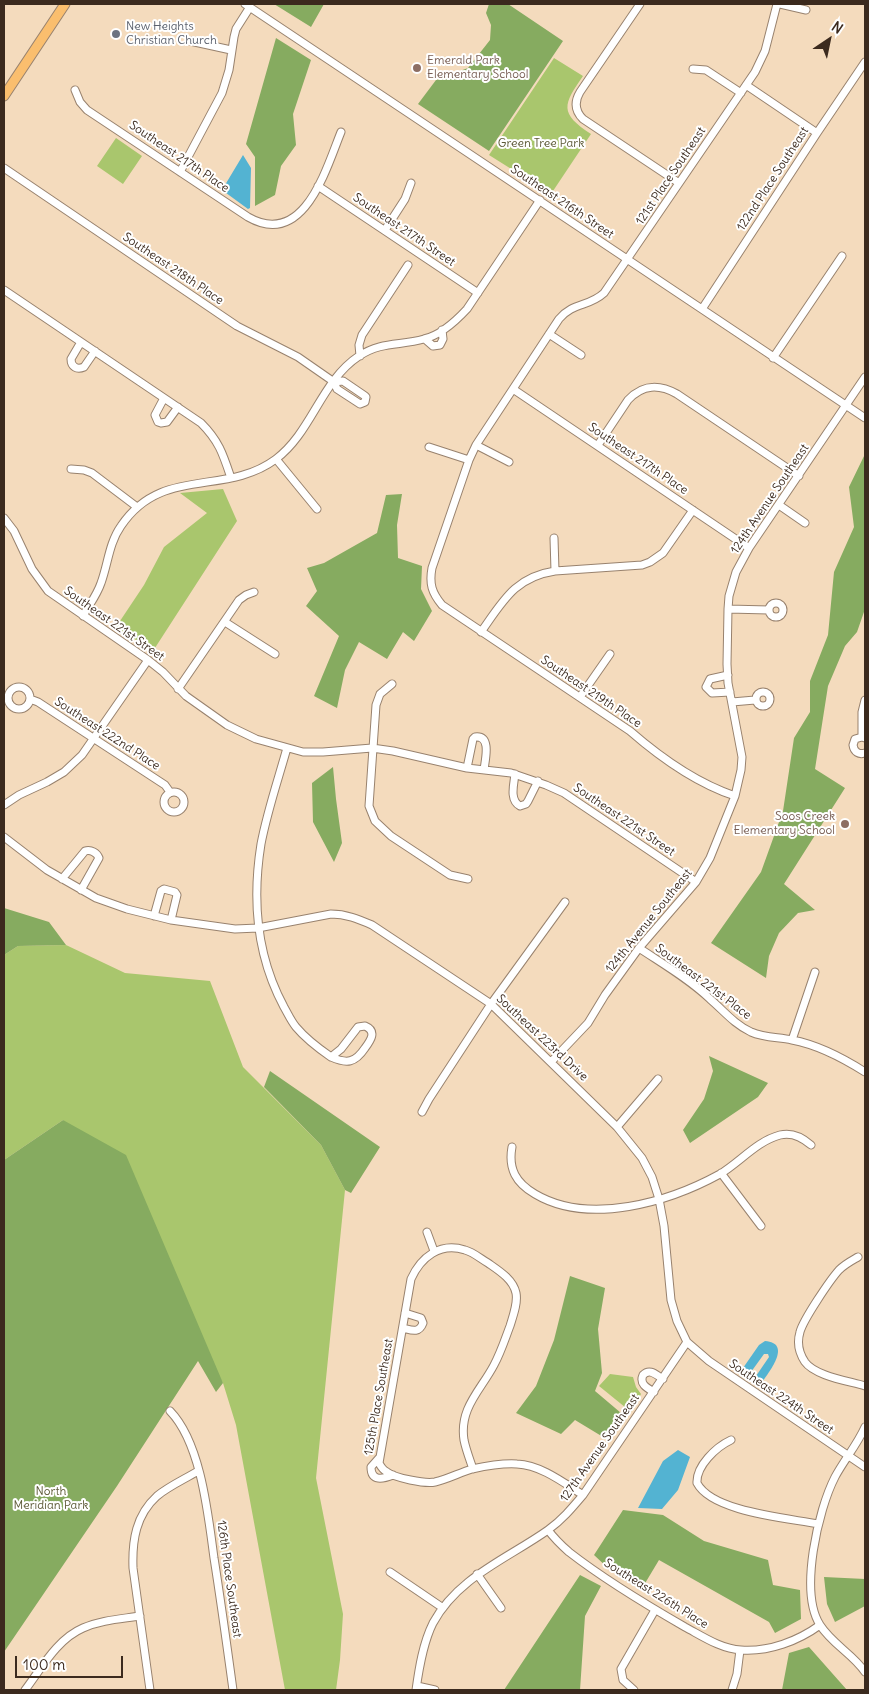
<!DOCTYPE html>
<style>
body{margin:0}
#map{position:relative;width:869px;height:1694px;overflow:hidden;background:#f4dbbd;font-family:Delius,sans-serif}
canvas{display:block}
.frame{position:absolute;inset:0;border:5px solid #3b2a1e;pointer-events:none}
.north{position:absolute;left:804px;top:15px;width:50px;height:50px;-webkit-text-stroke:4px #fff;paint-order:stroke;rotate:34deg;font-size:14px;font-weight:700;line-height:20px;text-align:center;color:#3b2a1e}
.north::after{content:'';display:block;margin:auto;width:18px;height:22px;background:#3b2a1e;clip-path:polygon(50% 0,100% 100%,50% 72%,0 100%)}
.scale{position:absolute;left:15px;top:1656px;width:108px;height:22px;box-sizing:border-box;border:2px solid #3b2a1e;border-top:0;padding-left:6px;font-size:15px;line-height:18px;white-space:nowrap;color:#3b2a1e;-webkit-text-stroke:4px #fff;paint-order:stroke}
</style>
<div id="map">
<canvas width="869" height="1694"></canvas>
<div class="frame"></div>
<div class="north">N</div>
<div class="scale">100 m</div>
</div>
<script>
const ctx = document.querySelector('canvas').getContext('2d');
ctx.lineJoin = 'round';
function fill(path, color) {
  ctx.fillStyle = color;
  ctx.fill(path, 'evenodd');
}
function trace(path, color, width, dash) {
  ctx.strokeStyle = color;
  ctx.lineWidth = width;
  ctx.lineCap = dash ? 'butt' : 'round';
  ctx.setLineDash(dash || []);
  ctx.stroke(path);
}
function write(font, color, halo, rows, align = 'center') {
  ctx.font = font + ' Delius,sans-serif';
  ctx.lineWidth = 4;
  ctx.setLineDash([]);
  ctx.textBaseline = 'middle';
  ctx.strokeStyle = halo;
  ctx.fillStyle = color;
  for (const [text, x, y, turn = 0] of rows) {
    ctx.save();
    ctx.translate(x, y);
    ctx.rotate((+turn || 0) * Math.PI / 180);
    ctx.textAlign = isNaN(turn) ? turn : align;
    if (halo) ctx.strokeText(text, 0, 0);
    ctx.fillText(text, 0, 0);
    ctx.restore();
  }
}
const green = new Path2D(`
 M554,58L583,76C563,105 559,113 591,134L551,194L489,155Z
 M116,138L142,156L123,184L97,166Z
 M223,489L237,521L153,651L116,627L144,585L164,547L207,513L180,493Z
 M66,945L125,973L210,981L243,1067L321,1145L345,1190L316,1478L343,1614L340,1660L336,1690H285L236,1425L223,1383L63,1120L4,1160V955L18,946Z
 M610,1374L633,1377L636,1387L641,1394L631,1412L599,1386Z`);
const forest = new Path2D(`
 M274,4H324L311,27Z
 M489,4H508L563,41L489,151L418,104L436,80L468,68L490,40L491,25L486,13Z
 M276,38L311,60L293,114L296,145L281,166L275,195L255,206V157L246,144Z
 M865,454V609L857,632L845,646L828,686L815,769L845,788L784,884L815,910L798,913L779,933L769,956L766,978L711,943L761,872L783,811L794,738L810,712V681L828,635L834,572L854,527L849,487Z
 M402,494L397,525L398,558L422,566L421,589L432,611L414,641L403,632L387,659L359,642L345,670L337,708L314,696L339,636L306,606L317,591L307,568L324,563L377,533L386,495Z
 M333,767L336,799L342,843L334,862L313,822L312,783Z
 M4,908L49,922L66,945L18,946L4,955Z
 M709,1056L768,1083L758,1097L690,1143L683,1130L704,1099L713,1071Z
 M270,1071L380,1147L351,1193L345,1190L321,1145L264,1087Z
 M63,1120L126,1155L223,1383L216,1392L198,1361L117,1486L4,1652V1160Z
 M570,1276L605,1288L598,1329L602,1373L595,1391L621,1413L608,1440L575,1420L561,1434L516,1413L536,1386L554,1340Z
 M623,1510L663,1515L704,1541L768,1560L773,1585L800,1590L801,1619L775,1633L769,1622L659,1560L641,1590L610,1570L594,1555Z
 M580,1575L601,1586L585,1616L580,1690H504Z
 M824,1577L865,1579V1606L835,1622L827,1604Z
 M809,1647L847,1690H782L789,1653Z`);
const water = new Path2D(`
 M243,155L251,168L250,208L248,209L222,190Z
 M765,1341C792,1343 770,1371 763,1381L756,1376L769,1357L768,1354H764L751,1372L743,1368L759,1345Z
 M678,1450L690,1457L678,1490L662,1509L638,1508L663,1461Z`);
const minor = new Path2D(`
 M245,4L865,418
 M640,4L580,92C574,102 575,111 583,119L679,183
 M780,4L806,10
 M190,41L231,50
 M693,69L706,70L741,93
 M746,85L817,133
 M75,90L80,102L87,110L248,217C304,249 326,169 341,132
 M4,168L237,326L298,357L334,382
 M180,172L222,93L229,70L234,37L236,29L250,7
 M318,186L478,293
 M385,230L405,199L411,183
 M4,290L201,423C219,441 223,454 231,478
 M702,309L817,133L865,62
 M549,334L581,355
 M425,339L433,346L440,345L443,339L442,330
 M81,342L71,359C71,367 77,370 84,367L95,351
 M360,356L359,345L362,335L408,265
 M773,358L842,256
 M343,381L365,396L366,397L365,402L360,404L337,389L334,382Z
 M513,389L749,548
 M164,398L155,415L158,422L161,423L167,422L178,407
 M476,445L509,462
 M598,445L628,400C643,384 659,384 677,394L799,476
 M429,447L469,460
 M276,459L317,509
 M71,469L84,470L92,473L137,507
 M779,505L805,523
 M4,518L14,531L32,569L48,591L148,660L163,672L186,696L227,725L256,739L303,752H323L372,748L393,751L467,768L511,773L546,785L564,793L696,882
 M554,538L555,571
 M769 610a7 7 0 1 1 14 0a7 7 0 1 1-14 0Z
 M728,609L769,610
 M83,616C89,605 97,595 101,583C108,564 109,543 121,526C162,465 225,497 276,459C312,432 321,381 359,356C382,341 400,346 424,339C441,335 455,322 467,309L540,200
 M225,622L275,654
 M481,632C503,601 515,577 555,571L642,565L650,562L663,553L693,510
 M728,675L710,679L706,687L712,693L730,692
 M392,684L380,694L376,705L369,806L375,821L391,836L450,875L468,879
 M8 698a11 11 0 1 1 22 0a11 11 0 1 1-22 0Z
 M178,689L239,600L246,595L254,592
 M756 699a7 7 0 1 1 14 0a7 7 0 1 1-14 0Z
 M580,697L610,654
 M30,699L38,702L165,785L170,792
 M732,702L755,700
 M862,737V712L865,700
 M865,738L862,737L855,739L853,745C854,752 859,755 865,753
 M287,748C278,780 267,812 261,844C252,900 257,957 284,1007C288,1014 291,1021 296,1027C306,1039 318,1048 331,1057L341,1049L358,1027L365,1026C377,1031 371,1040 365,1048C355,1063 347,1064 331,1057
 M467,768L473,739L475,737C492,735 485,760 484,770
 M515,774C514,784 509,800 520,806L526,804L528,801L538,781
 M164 802a10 10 0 1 1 20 0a10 10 0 1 1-20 0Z
 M735,796C696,783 661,758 630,731L442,605C432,593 429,584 432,568L469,460L476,445L559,319C573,302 589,307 604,293L755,72L765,51L777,4
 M4,805L19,795L47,782L64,772L82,755L148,660
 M4,837L47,870L96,898L127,909L171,920L235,929L258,928L331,914C346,914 358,919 372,925L491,1004L617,1127L642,1158L652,1177L659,1199L664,1226L671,1300L677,1321L687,1342L709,1361L865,1467
 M62,879L85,851C91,849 97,853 99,858L81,890
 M154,916L161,891L164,889L175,892L177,895L171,920
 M639,948C663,964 689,979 710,999C724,1011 734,1024 751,1032C765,1038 778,1037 792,1040C819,1045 843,1058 865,1072
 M792,1040L815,972
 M551,1062L588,1023L605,995L639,948L696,882L710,858L735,796L741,770L742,757L728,683L727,664L728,609L729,596L736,572L749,548L865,377
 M422,1112L429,1099L491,1004L565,902
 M617,1127L658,1079
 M512,1147C508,1169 516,1183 535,1194C589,1226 669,1202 720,1174C740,1162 757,1141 780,1135C792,1132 802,1137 811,1145
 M721,1173L761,1226
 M427,1232L434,1251
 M858,1257C851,1261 845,1264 839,1270C830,1280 803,1320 800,1332C797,1342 799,1353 805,1362C815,1376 849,1381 865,1386
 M403,1328C411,1330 419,1334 423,1323L421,1318L405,1313
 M654,1392C647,1388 639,1384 643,1375C650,1368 656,1375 663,1379
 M170,1411C201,1443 208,1514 214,1558C221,1602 227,1646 233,1690
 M865,1427C857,1445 844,1460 835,1477C818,1510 799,1592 820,1625C832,1644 853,1654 865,1672
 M731,1440C716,1447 696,1466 697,1483C712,1512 788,1518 818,1524
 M379,1458L371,1467C371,1482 383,1479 393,1475
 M473,1469C470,1460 466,1450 464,1440C459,1408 481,1390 494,1365C501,1352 505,1339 510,1326C513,1316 518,1303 516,1293C513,1279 498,1270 488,1263C481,1259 473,1252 465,1250C440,1242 421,1257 411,1279L379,1463C381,1467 383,1470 387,1472C395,1478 425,1484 435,1482C448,1479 459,1473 472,1469C486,1466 503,1463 517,1464C541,1465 564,1483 583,1495
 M548,1530C554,1538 561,1545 569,1552C605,1580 645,1604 685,1627C702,1636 721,1649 741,1650C769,1652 798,1641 820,1625
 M390,1572L443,1608
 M477,1574L501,1608
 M417,1686L435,1690
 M25,1690C41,1669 57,1639 83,1628C101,1620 121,1619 140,1616
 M150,1690L133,1568C132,1540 136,1515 157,1496C169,1486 185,1479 198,1471
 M416,1690C419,1668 423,1643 433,1623C458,1577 507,1559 548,1530C562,1520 572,1508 583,1495L687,1342
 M634,1690L623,1680L621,1669L655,1610
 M732,1690L737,1674L740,1650`);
const major = new Path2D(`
 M4,96L65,4`);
const markers = [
 [116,34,5,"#6b7280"],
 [417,68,5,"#8d6e63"],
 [845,824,5,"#8d6e63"]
];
const worshipNames = [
 ["New Heights",126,27],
 ["Christian Church",126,41]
];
const educationNames = [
 ["Emerald Park",427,61],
 ["Elementary School",427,75],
 ["Soos Creek",835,817,"right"],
 ["Elementary School",835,831,"right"]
];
const parkNames = [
 ["Green Tree Park",541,144],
 ["North",51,1492],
 ["Meridian Park",51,1506]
];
const streetNames = [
 ["Southeast 217th Place",179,157,34],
 ["121st Place Southeast",671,176,-56],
 ["122nd Place Southeast",773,179,-57],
 ["Southeast 216th Street",562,202,34],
 ["Southeast 217th Street",404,230,34],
 ["Southeast 218th Place",173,269,34],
 ["Southeast 217th Place",638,459,34],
 ["124th Avenue Southeast",770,499,-56],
 ["Southeast 221st Street",114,624,35],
 ["Southeast 219th Place",591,692,34],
 ["Southeast 222nd Place",107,734,33],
 ["Southeast 221st Street",624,820,34],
 ["124th Avenue Southeast",649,921,-51],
 ["Southeast 221st Place",703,982,37],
 ["Southeast 223rd Drive",542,1038,43],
 ["125th Place Southeast",379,1397,-80],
 ["Southeast 224th Street",781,1397,34],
 ["127th Avenue Southeast",600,1448,-55],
 ["126th Place Southeast",229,1579,82],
 ["Southeast 226th Place",656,1594,32]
];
fill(green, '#a9c66d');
fill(forest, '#86ab60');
fill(water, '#53b3d2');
trace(minor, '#98826e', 9);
trace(major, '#98826e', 11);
trace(minor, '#fff', 7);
trace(major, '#fabe6e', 9);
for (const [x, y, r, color] of markers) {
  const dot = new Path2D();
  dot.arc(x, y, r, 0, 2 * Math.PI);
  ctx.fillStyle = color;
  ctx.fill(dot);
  trace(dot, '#fff', 2);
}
write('12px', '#5b616d', '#fff', worshipNames, 'left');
write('12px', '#785e54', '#fff', educationNames, 'left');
write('12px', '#5c5936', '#fff', parkNames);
write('12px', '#3b2a1e', '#fff', streetNames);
</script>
